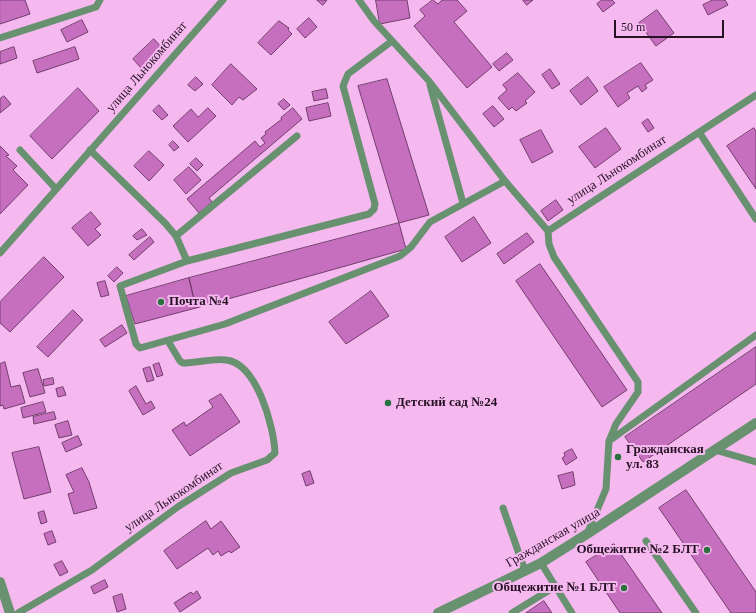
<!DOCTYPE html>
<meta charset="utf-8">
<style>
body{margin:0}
#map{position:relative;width:756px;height:613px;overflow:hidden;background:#f6b9ef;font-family:"Times New Roman",serif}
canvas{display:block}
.scale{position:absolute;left:614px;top:20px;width:110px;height:18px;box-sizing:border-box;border:2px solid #271225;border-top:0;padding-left:5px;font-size:12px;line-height:14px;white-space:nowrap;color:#271225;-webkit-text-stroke:3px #f6b9ef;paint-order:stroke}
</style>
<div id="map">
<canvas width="756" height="613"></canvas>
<div class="scale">50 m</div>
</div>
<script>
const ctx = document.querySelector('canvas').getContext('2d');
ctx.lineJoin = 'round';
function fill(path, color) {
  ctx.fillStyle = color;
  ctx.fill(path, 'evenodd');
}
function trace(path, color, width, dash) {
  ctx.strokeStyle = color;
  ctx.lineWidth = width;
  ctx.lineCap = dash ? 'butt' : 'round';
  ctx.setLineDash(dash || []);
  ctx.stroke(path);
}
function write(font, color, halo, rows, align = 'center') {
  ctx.font = font + ' "Times New Roman",serif';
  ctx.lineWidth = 4;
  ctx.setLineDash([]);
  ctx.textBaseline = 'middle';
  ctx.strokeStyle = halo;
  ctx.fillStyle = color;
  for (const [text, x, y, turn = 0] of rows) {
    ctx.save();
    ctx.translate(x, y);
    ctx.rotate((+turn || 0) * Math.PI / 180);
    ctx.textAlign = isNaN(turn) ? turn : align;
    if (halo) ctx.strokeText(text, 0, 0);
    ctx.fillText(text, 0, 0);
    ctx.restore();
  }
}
const building = new Path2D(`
 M0,0H25L30,14L0,24Z
 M317,0H327L323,5Z
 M376,0H407L410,18L380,24Z
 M433,0L438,4L442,0H457L467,11L454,22L492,67L467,88L414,26L425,16L420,10Z
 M523,0H533L527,5Z
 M602,0H612L615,3L603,12L597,4Z
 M713,0H725L728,5L708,15L703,5Z
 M657,10L674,33L656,46L639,23Z
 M309,18L317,27L305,38L297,29Z
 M82,20L88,32L67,42L61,30Z
 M279,21L289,28L288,30L292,34L271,55L258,43Z
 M154,39L162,48L141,68L133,59Z
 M14,47L17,58L0,64V52Z
 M75,47L79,59L37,73L33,61Z
 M507,53L513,60L499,71L493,64Z
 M641,63L653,80L645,85L647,88L642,92L638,86L627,93L630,98L618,107L604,87Z
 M231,64L257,89L243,100L239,97L232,105L212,85Z
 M550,69L560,84L552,89L542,75Z
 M518,73L535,92L525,101L527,103L516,111L512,107L509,110L498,98L507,90L503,85Z
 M196,77L203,84L195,91L188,85Z
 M588,77L598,91L581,105L570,91Z
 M387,79L429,215L399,223L358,86Z
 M78,88L99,111L52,159L30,136Z
 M326,89L328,98L314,101L312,92Z
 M4,96L11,104L0,113V99Z
 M284,99L290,105L284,110L278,104Z
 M328,103L331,116L309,121L306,108Z
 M159,105L168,115L162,120L153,111Z
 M493,106L504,119L494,127L483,114Z
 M208,108L216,116L188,142L173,126L191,109L198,117Z
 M293,108L302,119L209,198L212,202L199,213L187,199L255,141L260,147L265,143L261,138L266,134L265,132L282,119L281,118Z
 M648,119L654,128L648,132L642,123Z
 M606,128L621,149L595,168L579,147Z
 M754,128L756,131V189L727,146Z
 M541,130L553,152L532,163L520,140Z
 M173,141L179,147L174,151L169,145Z
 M0,146L9,155L6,156L17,166L13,170L28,185L0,214Z
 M149,151L164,165L149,181L134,166Z
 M196,158L203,165L197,171L190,164Z
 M189,167L201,180L186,194L174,180Z
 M556,200L563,210L548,221L541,211Z
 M91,212L101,224L95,229L101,235L88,246L72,228Z
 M474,217L491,243L462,262L445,237Z
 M399,223L406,249L196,308L189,278Z
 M142,229L147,235L137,240L133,236Z
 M527,233L534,242L504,264L497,254Z
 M150,237L154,242L134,260L129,255Z
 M44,257L64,277L10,332L0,323V302Z
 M540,264L627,390L602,407L516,281Z
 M117,267L123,273L114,282L108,276Z
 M189,278L196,308L135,324L126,296Z
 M105,281L109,295L101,297L97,283Z
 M371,291L389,316L346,344L329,322Z
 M73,310L83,320L48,357L37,347Z
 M122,325L127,333L105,347L100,340Z
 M756,347V384L643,462L625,437Z
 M5,362L11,387L20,385L25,403L4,409L3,405L0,406V364Z
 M159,363L163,375L157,377L153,365Z
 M150,367L154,380L147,382L143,369Z
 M38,369L45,393L30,397L23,373Z
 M53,378L54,384L44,386L43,380Z
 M136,386L146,404L151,401L155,408L143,415L129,391Z
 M63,387L66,395L58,397L56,389Z
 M221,394L240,422L190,456L172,430L184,422L186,426L213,407L209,401Z
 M43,402L46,412L23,418L21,408Z
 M54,412L56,419L34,424L33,417Z
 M68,421L72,435L59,438L55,425Z
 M78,436L82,445L66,452L62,443Z
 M39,447L51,492L24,499L12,453Z
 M572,449L577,458L566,465L562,458L565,456L564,453Z
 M82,468L89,482L97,508L74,514L68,494L74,492L66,475Z
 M310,471L314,483L306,486L302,474Z
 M573,472L575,485L562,489L558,476Z
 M686,490L756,592V613H731L659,508Z
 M44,511L47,522L41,524L38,513Z
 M206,521L211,529L221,521L240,547L231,553L229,551L221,556L218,551L213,555L208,548L177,569L164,551Z
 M52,531L56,542L48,545L44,534Z
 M614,544L662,613H620L586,562Z
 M62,561L68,572L60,576L54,565Z
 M105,580L108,587L94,594L91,587Z
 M197,591L201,598L180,612L174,603L191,592L193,594Z
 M122,594L126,609L117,612L113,597Z
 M544,601L552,613H526Z`);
const lane = new Path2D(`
 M359,0L374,21L429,81L505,181L548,231L756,95
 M0,38L96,7L100,0
 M430,85L463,203
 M699,132L756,219
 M20,150L56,189
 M90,150L165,223L176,236L187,261L120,286L136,344L140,348L225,324L400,256L411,247L430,222L505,181
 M548,231L549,244L554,257L638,382V392L616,424L609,441L606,489L587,534
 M176,236L297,136
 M0,253L223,0
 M187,261L369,214L374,209L375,204L343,86L348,74L392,41
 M609,441L756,335
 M715,450L756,462
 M503,508L525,571
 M646,541L696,613
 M541,563L572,613
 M18,613L92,570L179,506L231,473L267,460L275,453C274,427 257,363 226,360C212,358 198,363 183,363L180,361L168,341
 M512,613L556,586`);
const street = new Path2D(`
 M0,582L10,613
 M438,613L541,563L587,534L756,423`);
const markers = [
 [161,302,4,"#297240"],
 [388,403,4,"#297240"],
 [618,457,4,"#297240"],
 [707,550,4,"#297240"],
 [624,588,4,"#297240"]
];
const streetNames = [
 ["улица Льнокомбинат",147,67,-49],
 ["улица Льнокомбинат",617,170,-33],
 ["улица Льнокомбинат",174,497,-34],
 ["Гражданская улица",553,538,-30]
];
const poiNames = [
 ["Почта №4",169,302],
 ["Детский сад №24",396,403],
 ["Гражданская",626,450],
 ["ул. 83",626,465],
 ["Общежитие №2 БЛТ",699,550,"right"],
 ["Общежитие №1 БЛТ",616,588,"right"]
];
fill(building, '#c66fbe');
trace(building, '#723e6d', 1);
trace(lane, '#689170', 7);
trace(street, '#689170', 10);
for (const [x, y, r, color] of markers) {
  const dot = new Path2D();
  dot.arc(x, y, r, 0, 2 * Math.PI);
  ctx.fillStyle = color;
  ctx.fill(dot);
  trace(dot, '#f6b9ef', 1.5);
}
write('13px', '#271225', '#f6b9ef', streetNames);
write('bold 13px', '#271225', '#f6b9ef', poiNames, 'left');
</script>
